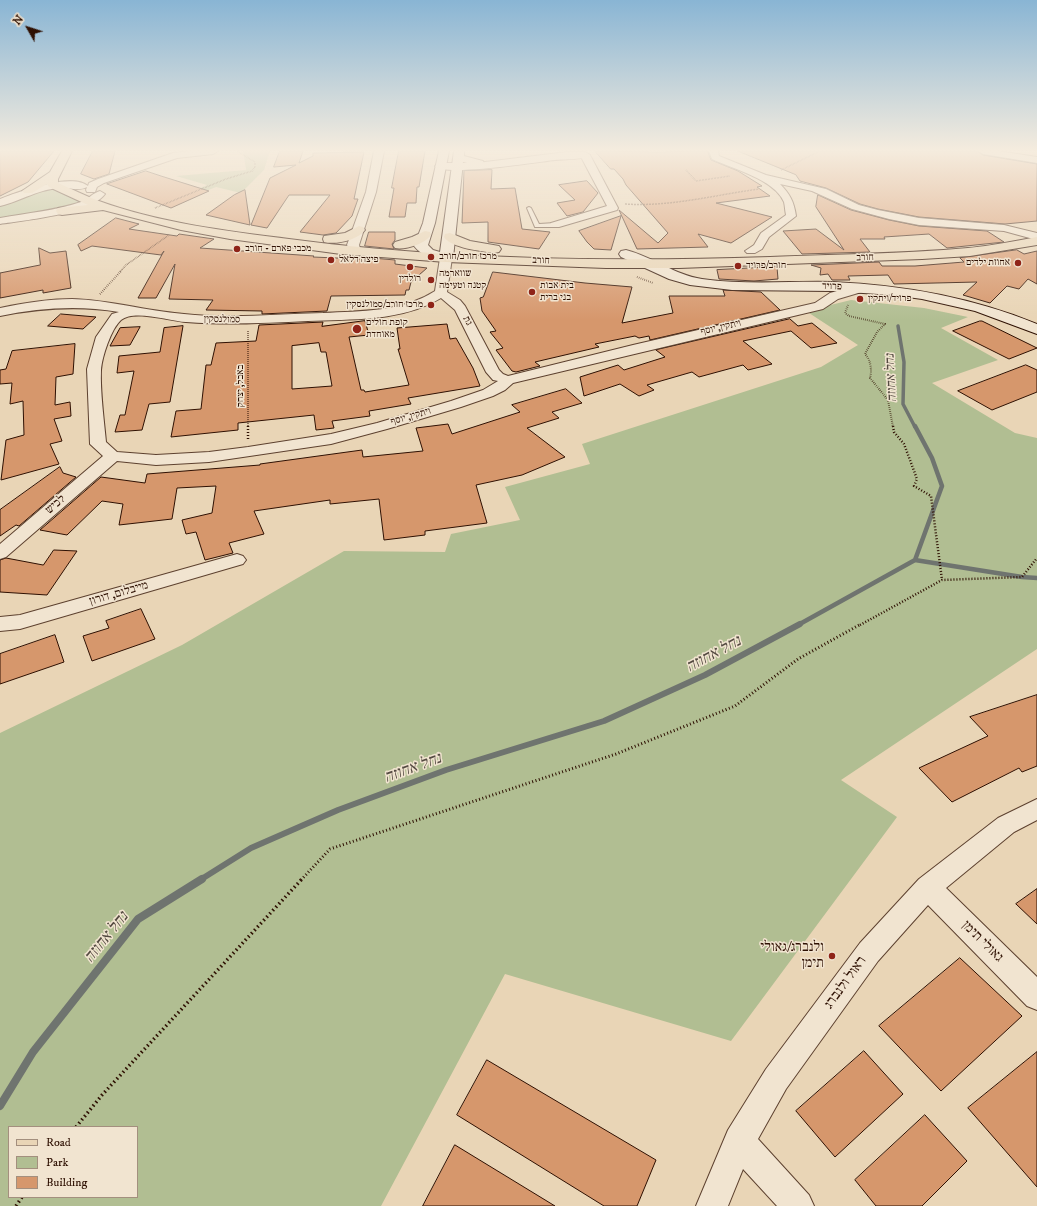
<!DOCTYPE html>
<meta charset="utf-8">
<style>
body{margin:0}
#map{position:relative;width:1037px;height:1206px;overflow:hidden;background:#e9d5b6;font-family:"IM FELL DW Pica",serif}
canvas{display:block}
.legend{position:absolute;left:8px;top:1126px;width:130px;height:72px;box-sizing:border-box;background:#f1e4d0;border:1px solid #a38f7e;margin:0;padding:5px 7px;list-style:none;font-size:12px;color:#2e1002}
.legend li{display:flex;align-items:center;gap:8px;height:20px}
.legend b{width:20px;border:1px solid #a38f7e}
.north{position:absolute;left:8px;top:8px;width:40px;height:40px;-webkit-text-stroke:3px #f1e4d0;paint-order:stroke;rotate:309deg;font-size:11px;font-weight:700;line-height:16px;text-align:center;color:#2e1002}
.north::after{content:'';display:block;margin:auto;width:14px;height:18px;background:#2e1002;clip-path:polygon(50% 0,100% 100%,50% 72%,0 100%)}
</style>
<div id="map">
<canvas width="1037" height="1206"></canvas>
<ul class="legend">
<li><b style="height:5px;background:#e9d5b6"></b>Road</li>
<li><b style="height:11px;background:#b1be92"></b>Park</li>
<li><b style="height:11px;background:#d6976c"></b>Building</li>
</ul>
<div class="north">N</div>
</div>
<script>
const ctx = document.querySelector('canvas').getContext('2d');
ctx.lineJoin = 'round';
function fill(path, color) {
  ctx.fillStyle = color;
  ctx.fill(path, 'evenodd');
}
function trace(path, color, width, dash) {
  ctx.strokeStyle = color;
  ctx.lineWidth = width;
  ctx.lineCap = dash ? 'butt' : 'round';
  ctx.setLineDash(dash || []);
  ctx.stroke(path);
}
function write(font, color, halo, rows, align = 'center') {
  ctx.font = font + ' "IM FELL DW Pica","Frank Ruhl Libre",serif';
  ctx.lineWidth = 3;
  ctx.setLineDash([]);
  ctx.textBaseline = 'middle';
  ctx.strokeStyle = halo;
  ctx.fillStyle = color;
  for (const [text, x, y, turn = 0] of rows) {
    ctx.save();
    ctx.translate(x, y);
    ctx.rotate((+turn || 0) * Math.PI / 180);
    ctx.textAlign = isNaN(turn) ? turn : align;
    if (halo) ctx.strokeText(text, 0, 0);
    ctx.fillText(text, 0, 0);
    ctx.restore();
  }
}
const green = new Path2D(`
 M243,151H270L264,170L241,193L216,187L186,199L181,197L207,185L176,176L246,170Z
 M52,187L84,203L69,207L0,220V205Z
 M851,300L924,308L968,317L941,328L998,360L932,383L1015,433L1037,438V649L841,780L897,817L731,1041L505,974L381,1206H0V733L182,645L344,551L445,552L451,534L520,520L505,487L590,464L582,444L821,367L858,345L806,311ZM9,1127H137V1197H9Z`);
const streamFar3 = new Path2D(`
 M898,326L904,362L903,404L915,427`);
const streamFar2 = new Path2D(`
 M915,560L1022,577L1037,578
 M798,625L915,560L942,486L932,458L915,426`);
const streamFar1 = new Path2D(`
 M200,880L251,848L338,810L446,770L604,721L705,675L800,624`);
const stream = new Path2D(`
 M0,1106L33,1052L138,919L202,879`);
const building = new Path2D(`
 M0,151H54L28,182L0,196Z
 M93,151H115L109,174L94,179L81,174Z
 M280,151H303L299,163L313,156V153L364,152L354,199H358L352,216L336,233L323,235L300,232L330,195H289L267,228L251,225L270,178L296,165L274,167Z
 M399,151H425L419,187H417L416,203H407L405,217H389L394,188H392Z
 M595,151L658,152L705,151L708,152L711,160L738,171L762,186L757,187L770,196L716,203L772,217L731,243L698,234L708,247L637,249L619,210L658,243L668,233L626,185L623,179L614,169H611Z
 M738,151H977L983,155L1037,164V221L1005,224L919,217L878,209L860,204L826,188L800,181L796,175Z
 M492,170L491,189L515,188L522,229L550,232L539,249L488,242V222L462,223L464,171Z
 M146,171L161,176L209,191L171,208L107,184Z
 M587,181L598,193L583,212L567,216L557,203L575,200L559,185Z
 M245,190L250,225L206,215L234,195Z
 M818,195L851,210L889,220L919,226L987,231L1004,242L947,248L929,234L884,237L885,239H860L870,252L802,254L783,231L816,229L844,250L816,207Z
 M621,216L611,250L594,249L587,242L579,231Z
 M116,218L139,224L129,229L177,236L179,234L214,239L200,248L314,256L313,257L360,259L361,257L395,260V264L427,268L411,282L409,290H406L405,295L331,296L327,311L262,314V311L206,310L213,300L169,299L175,264L156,298H138L164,251L161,255L92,246L81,251L78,245Z
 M369,232H395V240L392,244L394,249L365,246Z
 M39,248L50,253L66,251L71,288L43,293V290L0,298V273L40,265Z
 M1017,250L1024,254L1037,251V284L1028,279L1019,289L1007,286L990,303L963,295L977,282L894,284L888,275L848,276L850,280H832L828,274L820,275L821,268L811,265L879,262L882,266H915L964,262L960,258Z
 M777,267L778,279L754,281L719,279L717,270Z
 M493,272L585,283L632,287L622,323L673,313L669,296H725L723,290L761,292L780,310L650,340L649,336L639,338L635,336L595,344L599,347L535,362L540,366L516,372L512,371L496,350L503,348L490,332L496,331L482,311L480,298L483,297Z
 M61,314L96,317L83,329L48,326Z
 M790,319L798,326L812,323L837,343L811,348L791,331L743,341L772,364L748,370L743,365L699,377L692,372L647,385L654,390L639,396L620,384L584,396L580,377L618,365L624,370L665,357L656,350Z
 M365,321L369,335L349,337L361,390H364L365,392L409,385L398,349H400L397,328L447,324L450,339L456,338L473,368L480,386L408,398L411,404L369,411L370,416L332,421L334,428L316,430L314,415L238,423V430L171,437L176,411L201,409L206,365H211L216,343L256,341L259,325L323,322L322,326ZM319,343L321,352H326L332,386L292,389V346Z
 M980,321H982L1037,348L1009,359L953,331Z
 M183,326L170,402L149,404L142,430L115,432L120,415H125L134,371L117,373L119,356L160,352L164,328Z
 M140,327L130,345L110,346L120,328Z
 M75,344L73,374L56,377L55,405L70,402L71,416L54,419L62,441L50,444L59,464L1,480L6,440L24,435L23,401L10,404L12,383L0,384V370L6,369L12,351Z
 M1026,365L1037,370V392L992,410L958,391Z
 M566,389L582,403L552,412L559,418L527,428L565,457L522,475L476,485L487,523L425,531V535L384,540L379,499L330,504V500L254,511L264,534L229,543L233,553L205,560L196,532L186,534L182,520L212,513L216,486L177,488L172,519L119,525L123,504L102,501L67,535L40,530L101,477L145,483L147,474L260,465V464L362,450L363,457L423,451L416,428L448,424L452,434L520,412L512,405Z
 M60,467L63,473L76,477L19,526L16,525L0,536V510Z
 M54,550L77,551L47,595L0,592V560L6,558L43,565Z
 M141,609L155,639L92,661L83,636L109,628L106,621Z
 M55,635L64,662L0,684V654Z
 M1037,695V766L1022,772L1019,768L952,802L919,768L988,736L970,717Z
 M1037,889V924L1016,904Z
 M960,958L1022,1016L941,1091L879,1026Z
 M864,1051L903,1094L835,1157L796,1111Z
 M1037,1052V1187L968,1108Z
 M487,1060L656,1160L637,1206H604L457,1115Z
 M925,1115L967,1161L922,1206H876L855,1180Z
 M455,1145L555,1206H423Z`);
const pathFar4 = new Path2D(`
 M686,170L696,181L730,176
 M781,170L820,151
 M625,204C671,207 714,195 759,189
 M155,208L226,179L252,171L255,167V162L237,151
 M120,272L126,265L169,235`);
const pathFar3 = new Path2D(`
 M637,277L653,283
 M100,294L121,271
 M848,305L845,313L849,316L885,324L877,332L865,354C871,360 872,371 870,378L888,400L893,427
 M248,331V427`);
const pathFar2 = new Path2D(`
 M248,426V440
 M893,426L894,432L904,444L917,479L914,486L931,496L942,580
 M860,625L942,580L1022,577L1037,558`);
const pathFar1 = new Path2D(`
 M301,880L330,849L616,754L735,706L798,659L861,624`);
const path = new Path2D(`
 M76,1127L102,1095L302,879
 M16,1206L22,1197`);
const service = new Path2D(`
 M529,207L531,208L539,224L555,223L558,225L555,227H535L527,208Z`);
const minor = new Path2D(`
 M190,151H218L213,154L177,158L104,183L97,187L95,192H87L86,190L87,187C80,191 70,188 63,188C39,188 22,201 0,206V199C17,192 72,172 88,186L89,183L98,179L173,153Z
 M374,151H384L376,192L359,245L361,251L359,253H351L347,245L366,192Z
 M709,151H718L719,156L766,175L826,189L859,205L878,210L919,218L1004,225L1037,233V240L1004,231L919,225L889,219L852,209L812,191L780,184C790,194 794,202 796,216L769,237L762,249L755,253H747L745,251L754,245L761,233L786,215C785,211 785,206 784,202C774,179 733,169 712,159Z
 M978,151H998L1037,157V163L983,154Z
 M585,152L590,155L618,208L617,210L559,227H551L550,225L551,223L607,206L580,155Z
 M100,191L105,194C91,214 25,220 0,224V218C27,213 55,211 81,202C88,199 93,193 100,191Z
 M446,255L450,256L452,258L447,292L460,300L465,306L499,370L503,374L508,376L633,345L815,303L830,293L861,284L865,285L867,288L865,291L838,299L823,309L513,383L505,390L493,396L461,407L387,429L331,444L209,462L156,465L117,461L6,557L0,559V544L103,456L90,444L87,369L96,337L112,314L119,312C78,305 40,308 0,316V308C24,303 48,299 72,299C110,300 146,311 184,314C230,319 277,314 323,313C361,311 402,312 435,291L440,258L442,256ZM441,298L455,310L486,372L493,380L498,381L483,390L451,401L377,423L331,434L248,447L209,452L156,455L117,452L106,442C104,420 100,391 101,370C102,357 111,329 121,320C134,309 170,321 186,322C227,325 267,323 308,321C351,319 402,322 441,298Z
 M237,554L243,556L246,560L243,564L20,629L0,631V617L20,615Z
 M1037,799V820L1014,832L946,888L1037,977V1010L1027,1006L928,905L878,961L786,1089L758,1139L809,1195L814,1206H777L743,1169L728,1206H696L728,1130L766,1069L860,943L919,879L998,818Z`);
const tertiary = new Path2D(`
 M567,152H585L590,155C586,160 562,159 555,160C537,162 444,177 435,166L441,163H477Z`);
const secondary = new Path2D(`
 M439,151H449L435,223L428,245L433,250L440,252L454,151H464V156L483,161L484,163L479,166L463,162L453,258L451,261C438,264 422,256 414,246L423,223Z
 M626,250C653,257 675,275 702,279C745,285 790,281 833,282C903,285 971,297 1037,324V334L975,311L922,299L893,295L833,291L732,290L690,285L669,279L621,257L619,254L621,251Z`);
const primary = new Path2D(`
 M62,151H72L58,179V183C72,189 86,196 99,201C159,223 227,231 289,239C448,260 610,262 770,257C836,254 903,254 968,248C991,246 1014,241 1037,237V245L970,256L922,259L679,268H606L446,262L341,254L230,239L181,230L103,210L62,215L58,214L56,211L58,208L88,205L49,187L47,184L32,193H24L22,191L50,172Z
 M359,226L363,227L365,230C358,240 336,245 324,242L323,239L324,236L345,233Z
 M425,231L430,232L431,235C425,244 405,250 395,248L393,245L395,242L412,237Z
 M450,233L470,241L499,246L501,249L499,252L494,253C481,251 451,248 444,237L445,234Z`);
const markers = [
 [237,249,4,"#8f2418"],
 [431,257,4,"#8f2418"],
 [331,260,4,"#8f2418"],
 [1018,263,4,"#8f2418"],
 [738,266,4,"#8f2418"],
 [410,267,4,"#8f2418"],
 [431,280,4,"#8f2418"],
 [532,292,4,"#8f2418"],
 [860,299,4,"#8f2418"],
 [431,305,4,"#8f2418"],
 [357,329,5,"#8f2418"],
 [832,956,4,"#8f2418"]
];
const farPoinames = [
 ["מכבי פארם - חורב",245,249],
 ["מרכז חורב/חורב",439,257],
 ["פיצה דלאל",339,260],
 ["אחוזת ילדים",1010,263,"right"],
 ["חורב/פרויד",746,266],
 ["שווארמה",439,274],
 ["קטנה וטעימה",439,286],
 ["רולדין",410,279,"center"],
 ["בית אבות",540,286],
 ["בני ברית",540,298],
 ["פרויד/ויתקין",868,299],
 ["מרכז חורב/סמולנסקין",423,305,"right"],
 ["קופת חולים",366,323],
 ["מאוחדת",366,335]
];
const farStreetnames = [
 ["חורב",865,258,-2],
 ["חורב",541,261,2],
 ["פרויד",832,287,2],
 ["סמולנסקין",222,320,1],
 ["גת",467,321,63],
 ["ויתקין, יוסף",721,328,-13],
 ["באבל, יצחק",241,386,-90],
 ["ויתקין, יוסף",411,417,-16]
];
const streetNames = [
 ["לכיש",56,505,-41],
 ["מייבלום, דורון",119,594,-16]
];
const waterNames = [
 ["נחל אחוזה",892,378,-93]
];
const nearStreetnames = [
 ["גאולי תימן",982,942,45],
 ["ראול ולנברג",846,983,-54]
];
const nearPoinames = [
 ["ולנברג/גאולי",824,948],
 ["תימן",824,964]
];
const nearWaternames = [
 ["נחל אחוזה",714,655,-28],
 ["נחל אחוזה",413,769,-20],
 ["נחל אחוזה",107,938,-51]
];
fill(green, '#b1be92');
trace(streamFar3, '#6f746f', 3.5);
trace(streamFar2, '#6f746f', 4.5);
trace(streamFar1, '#6f746f', 6);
trace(stream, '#6f746f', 8);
fill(building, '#d6976c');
trace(building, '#2e1002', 1);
trace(service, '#5d412f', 2);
trace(minor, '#5d412f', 2);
trace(tertiary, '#5d412f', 2);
trace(secondary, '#2e1002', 2);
trace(primary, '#2e1002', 2);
trace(pathFar4, '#2e1002', 1.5, [0.5, 1]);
trace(pathFar3, '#2e1002', 2, [0.5, 1.5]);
trace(pathFar2, '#2e1002', 2.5, [1, 2]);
trace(pathFar1, '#2e1002', 3, [1, 2.5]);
trace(path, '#2e1002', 3.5, [1.5, 3]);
fill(service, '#f1e4d0');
fill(minor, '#f1e4d0');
fill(tertiary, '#f1e4d0');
fill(secondary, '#f1e4d0');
fill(primary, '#e9d5b6');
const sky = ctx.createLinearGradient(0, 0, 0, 320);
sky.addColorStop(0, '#89b5d4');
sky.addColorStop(0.47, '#f5ecde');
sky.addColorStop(1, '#f5ecde00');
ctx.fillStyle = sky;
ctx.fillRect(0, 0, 1037, 320);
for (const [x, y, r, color] of markers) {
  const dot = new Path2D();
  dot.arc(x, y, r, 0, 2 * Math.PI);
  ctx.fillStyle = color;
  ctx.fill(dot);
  trace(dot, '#f1e4d0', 1.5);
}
write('10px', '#2e1002', '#f1e4d0', farPoinames, 'left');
write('10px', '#2e1002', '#f1e4d0', farStreetnames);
write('12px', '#2e1002', '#f1e4d0', streetNames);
write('italic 13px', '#544a41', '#f1e4d0', waterNames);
write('14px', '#2e1002', '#f1e4d0', nearStreetnames);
write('14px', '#2e1002', '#f1e4d0', nearPoinames, 'right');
write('italic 16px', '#544a41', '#f1e4d0', nearWaternames);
</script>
